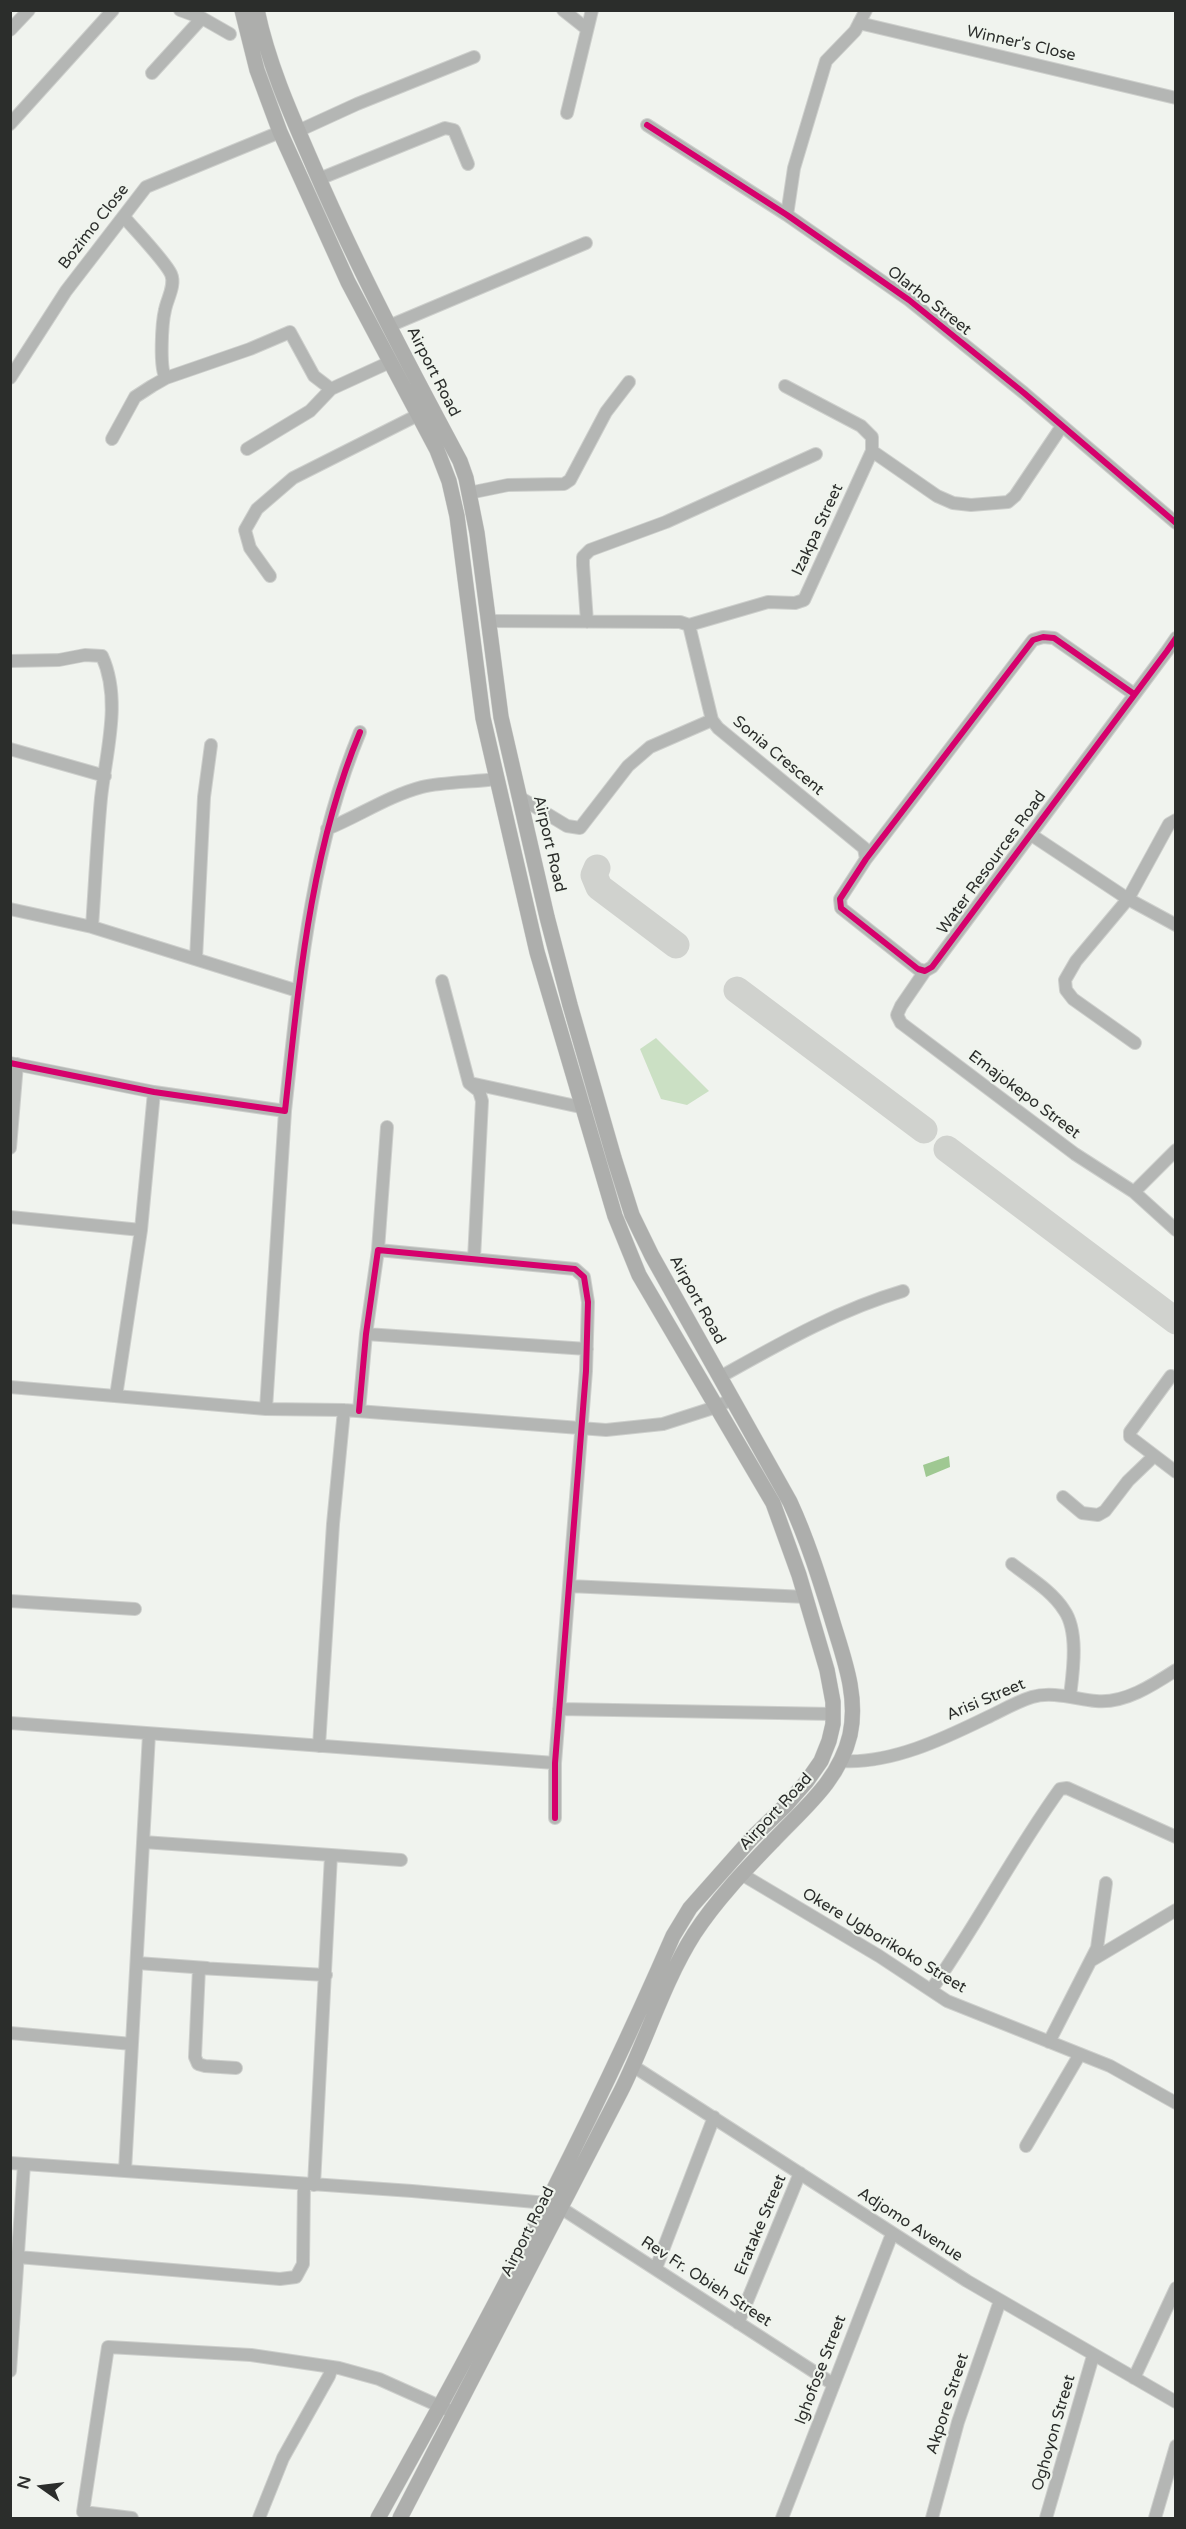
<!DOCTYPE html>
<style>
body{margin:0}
#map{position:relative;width:1186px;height:2529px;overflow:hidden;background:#f0f3ee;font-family:"Varela Round",sans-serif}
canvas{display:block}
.frame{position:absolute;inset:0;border:12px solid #2b2d2b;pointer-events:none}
.north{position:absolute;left:12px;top:2457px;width:60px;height:60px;-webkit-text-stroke:4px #eff4ed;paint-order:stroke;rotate:284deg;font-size:16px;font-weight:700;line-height:24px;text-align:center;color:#2b2d2b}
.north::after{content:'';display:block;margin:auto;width:21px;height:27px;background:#2b2d2b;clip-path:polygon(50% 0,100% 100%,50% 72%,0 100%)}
</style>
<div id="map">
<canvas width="1186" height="2529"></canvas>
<div class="frame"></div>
<div class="north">N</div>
</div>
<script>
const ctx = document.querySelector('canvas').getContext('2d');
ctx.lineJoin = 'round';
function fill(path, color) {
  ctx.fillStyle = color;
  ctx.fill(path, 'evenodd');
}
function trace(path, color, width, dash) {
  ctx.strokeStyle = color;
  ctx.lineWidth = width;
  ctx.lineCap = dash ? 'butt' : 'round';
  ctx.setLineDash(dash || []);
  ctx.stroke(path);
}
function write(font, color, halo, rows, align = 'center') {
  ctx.font = font + ' "Varela Round",sans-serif';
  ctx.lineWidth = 4.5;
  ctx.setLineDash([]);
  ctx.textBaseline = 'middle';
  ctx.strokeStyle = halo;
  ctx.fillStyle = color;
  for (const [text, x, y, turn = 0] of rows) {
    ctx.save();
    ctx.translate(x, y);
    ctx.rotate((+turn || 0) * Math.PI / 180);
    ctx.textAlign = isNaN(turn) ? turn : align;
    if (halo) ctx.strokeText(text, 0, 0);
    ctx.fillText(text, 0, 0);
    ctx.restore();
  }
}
const green = new Path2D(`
 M656,1038L709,1091L687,1105L661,1099L640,1049Z`);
const water = new Path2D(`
 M949,1456L950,1467L926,1477L923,1465Z`);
const taxiway = new Path2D(`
 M597,868L594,875L599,887L676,945
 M737,990L924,1130
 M947,1149L1176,1321`);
const minor = new Path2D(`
 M180,10L202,18L230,34
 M563,10L587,29
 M859,23L1176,98
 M10,30L29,10
 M152,73L202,18
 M567,113L592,10
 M10,124L113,10
 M647,125L787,215L909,300L1024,393L1176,523
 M298,131L357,104L474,57
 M319,179L445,128L454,130L468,164
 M787,215L794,168L826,61L855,31L866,10
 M124,217C135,230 165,261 171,274C176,285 167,299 165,310C162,322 159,369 166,378
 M389,326L586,243
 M10,378L66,291L146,187L280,132
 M112,439L135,397L152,386L166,378L250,349L290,332L314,376L331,389L390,362
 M247,449L310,411L331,389
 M872,451L937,496L953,503L971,505L1008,502L1015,496L1062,426
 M469,493L508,485L564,484L570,480L606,412L629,382
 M270,576L250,548L245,530L257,509L293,478L418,415
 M488,621L680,622L689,625L768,602L795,603L804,600L872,451V437L861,426L785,386
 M587,622L583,565V557L590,550L666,522L816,454
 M689,625L712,720L718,728L864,848L866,859
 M10,661L59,660L85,655L102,656C122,700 106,752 101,798C97,841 95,884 92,927
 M1134,694L1054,638L1043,637L1033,640L866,859L840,899L841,908L918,969L925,971L932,967L1167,651L1176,638
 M10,749L105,776
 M519,797L567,826L580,828L628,766L650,747L712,720
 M327,829C359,816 388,796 422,787C442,782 475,782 497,779
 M1030,834L1128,899L1176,925
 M10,909L92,927L298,991
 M196,959L204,797L211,745
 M925,971L901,1006L897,1015L901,1023L1075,1154L1134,1192L1176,1230
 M442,981L469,1083L479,1091L482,1101L474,1259
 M1135,1043L1073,999L1066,990L1065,980L1076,961L1128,899L1169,824L1176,820
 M10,1063L154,1092L285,1111C299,983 310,852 360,732
 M470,1083L585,1108
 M10,1148L17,1064
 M1134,1192L1176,1150
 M10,1217L141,1230
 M378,1250L387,1127
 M366,1334L587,1349
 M1171,1376L1130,1432V1437L1176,1472
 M720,1377C779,1344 838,1310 903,1291
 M10,1387L266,1409L344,1410L606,1430L663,1424L716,1407L732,1399
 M116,1396L141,1230L154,1092
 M266,1409L285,1111
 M359,1411L366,1334L378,1250L575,1269L584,1277L588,1302L586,1371L555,1763V1818
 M1063,1497L1082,1513L1098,1515L1105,1511L1128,1481L1154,1456
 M1012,1564C1030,1578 1052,1591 1064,1610C1079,1631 1073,1672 1070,1696
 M569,1586L806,1597
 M10,1601L135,1609
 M559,1709L833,1714
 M10,1723L555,1763
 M319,1746L333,1524L344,1410
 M842,1761C891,1764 943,1739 986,1718C1001,1711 1016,1702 1032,1697C1052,1691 1076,1699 1096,1701C1124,1704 1153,1685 1176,1670
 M143,1842L331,1855L314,2185
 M331,1855L401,1860
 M743,1875L879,1956L947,2001L1110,2066L1176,2103
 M1092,1960L1176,1910
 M137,1963L207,1968
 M931,1990C977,1925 1013,1854 1060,1789L1067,1788L1176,1837
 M10,2033L132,2044
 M1049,2042L1097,1948L1106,1883
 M633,2066L967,2281L1176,2402
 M236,2068L205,2066L198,2064L195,2057L199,1968L326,1975
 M1026,2146L1080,2054
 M10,2163L412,2191L547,2203
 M125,2171L149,1734
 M561,2208L833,2384
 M18,2257L280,2279L296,2277L303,2264L304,2184
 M656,2268L714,2117
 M738,2323L800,2173
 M10,2371L24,2164
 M1134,2378L1176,2288
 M132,2518L83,2512L108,2347L251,2355L339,2368L379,2379L455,2413
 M259,2518L283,2458L329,2376L332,2367
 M782,2518L892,2234
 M932,2518L958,2422L1000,2301
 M1046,2518L1093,2356
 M1155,2518L1176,2446`);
const major = new Path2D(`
 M242,10L257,70L280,132L348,282L437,450L449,481L457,516L483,718L537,952L615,1216L639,1275L773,1503L799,1575L827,1670L833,1702V1724L829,1741L821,1761L807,1781L786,1805L752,1838L690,1908L673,1936C586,2136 484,2329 378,2518
 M257,10C269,67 293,119 316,172C359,271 409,366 460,461L466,478L477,533L501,717L547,917L570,1005L614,1158L632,1215L652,1256L790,1502C807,1539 819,1577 831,1616C842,1654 859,1694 850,1735C839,1781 804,1808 773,1841C746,1869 716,1900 694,1934C663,1983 647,2039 621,2091C548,2234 474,2376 400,2518`);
const cycleway = new Path2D(`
 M647,125L787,215L909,300L1024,393L1176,523
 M1134,694L1054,638L1043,637L1033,640L866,859L840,899L841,908L918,969L925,971L932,967L1167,651L1176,638
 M10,1063L154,1092L285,1111C299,983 310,852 360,732
 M359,1411L366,1334L378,1250L575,1269L584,1277L588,1302L586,1371L555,1763V1818`);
const streetNames = [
 ["Winner's Close",1021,44,13],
 ["Bozimo Close",94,227,-52],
 ["Olarho Street",929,301,38],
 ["Airport Road",433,372,63],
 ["Izakpa Street",818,530,-65],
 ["Sonia Crescent",778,756,40],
 ["Airport Road",549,844,77],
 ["Water Resources Road",992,863,-54],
 ["Emajokepo Street",1024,1095,37],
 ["Airport Road",697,1300,61],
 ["Arisi Street",986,1700,-23],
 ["Airport Road",776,1812,-47],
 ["Okere Ugborikoko Street",884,1941,31],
 ["Eratake Street",761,2225,-67],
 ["Adjomo Avenue",910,2225,33],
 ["Airport Road",528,2232,-63],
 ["Rev Fr. Obieh Street",706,2282,33],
 ["Ighofose Street",821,2370,-69],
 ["Akpore Street",948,2404,-72],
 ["Oghoyon Street",1054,2433,-74]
];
fill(green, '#cbe0c4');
fill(water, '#9fc892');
trace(taxiway, '#d0d2ce', 27);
trace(minor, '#cdcfcc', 14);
trace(major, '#cdcfcc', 16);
trace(minor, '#b4b6b4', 12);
trace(major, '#adaeac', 15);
trace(cycleway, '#d6006c', 6);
write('16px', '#2b2d2b', '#eff4ed', streetNames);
</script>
